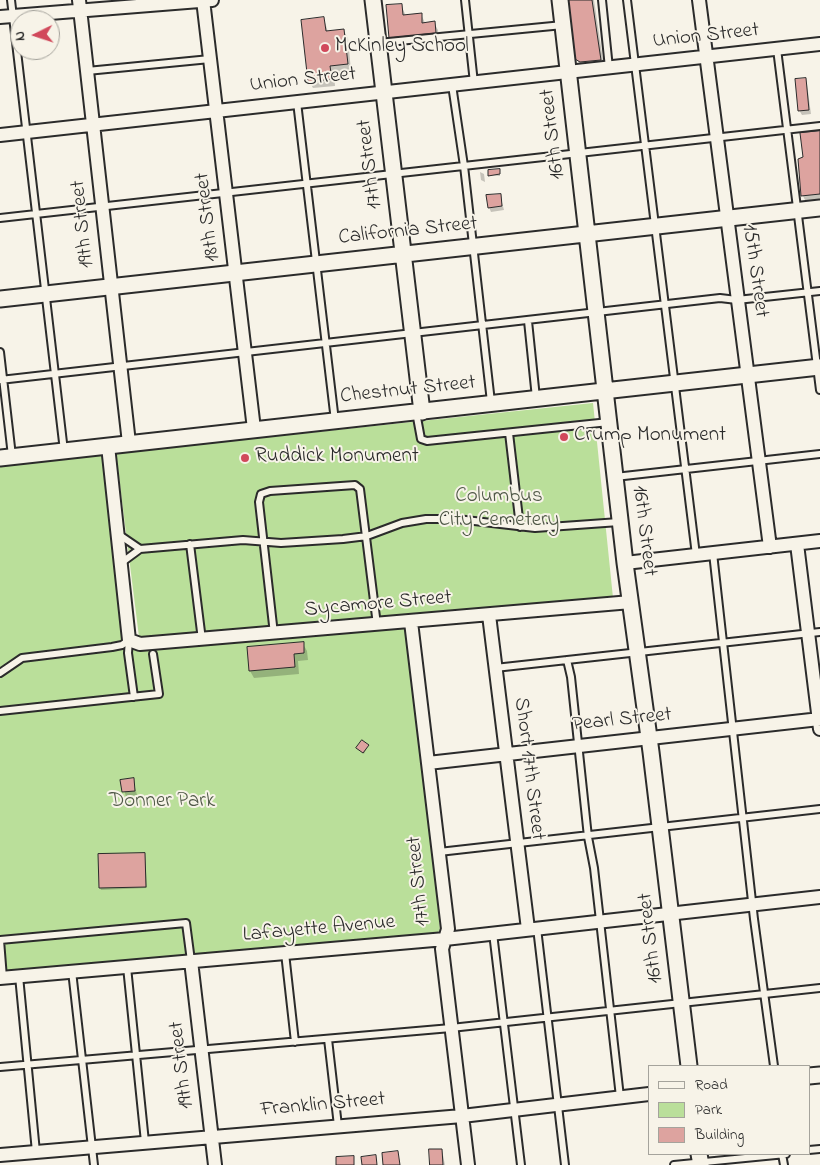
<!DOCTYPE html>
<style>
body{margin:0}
#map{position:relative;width:820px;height:1165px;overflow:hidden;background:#f7f3e8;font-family:"Indie Flower",sans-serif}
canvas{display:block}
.legend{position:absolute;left:648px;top:1065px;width:162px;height:90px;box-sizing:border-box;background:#f7f3e8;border:1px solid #a5a39c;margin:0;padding:6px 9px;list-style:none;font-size:15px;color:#2b2b2b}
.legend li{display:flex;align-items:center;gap:10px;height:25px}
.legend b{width:25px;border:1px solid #a5a39c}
.north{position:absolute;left:10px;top:10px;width:50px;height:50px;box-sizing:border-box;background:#f7f3e8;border:1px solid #a5a39c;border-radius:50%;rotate:266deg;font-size:14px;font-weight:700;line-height:20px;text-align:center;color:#2b2b2b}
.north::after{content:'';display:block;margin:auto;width:18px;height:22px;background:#d1495b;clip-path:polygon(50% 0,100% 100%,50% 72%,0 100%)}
</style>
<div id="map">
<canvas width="820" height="1165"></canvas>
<ul class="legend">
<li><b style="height:6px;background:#f7f3e8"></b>Road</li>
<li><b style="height:14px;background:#badf9a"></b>Park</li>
<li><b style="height:14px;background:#dda39f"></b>Building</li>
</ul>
<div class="north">N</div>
</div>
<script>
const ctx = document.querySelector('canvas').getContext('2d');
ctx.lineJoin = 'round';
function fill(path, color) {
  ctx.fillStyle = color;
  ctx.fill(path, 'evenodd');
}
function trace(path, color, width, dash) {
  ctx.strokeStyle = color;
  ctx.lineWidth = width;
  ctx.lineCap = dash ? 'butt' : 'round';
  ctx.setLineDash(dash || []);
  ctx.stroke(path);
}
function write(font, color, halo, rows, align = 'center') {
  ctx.font = font + ' "Indie Flower",sans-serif';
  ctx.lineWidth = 4;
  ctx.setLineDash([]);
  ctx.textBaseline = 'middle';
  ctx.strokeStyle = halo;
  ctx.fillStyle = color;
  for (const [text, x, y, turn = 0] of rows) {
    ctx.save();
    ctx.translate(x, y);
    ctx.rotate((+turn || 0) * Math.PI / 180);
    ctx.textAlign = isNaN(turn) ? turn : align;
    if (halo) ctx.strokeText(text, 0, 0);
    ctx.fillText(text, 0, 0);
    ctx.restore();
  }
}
const green = new Path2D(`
 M593,403L613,598L139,637L116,453Z
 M108,446L129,640L411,622L440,930L430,940L0,978V458Z`);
const shadow = new Path2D(`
 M569,0H594L604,67L581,66L576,58Z
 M401,5L406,16L421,14L425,23H434L438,30L439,40L394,45L390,38Z
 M324,19L328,32L343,30L348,38L351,71L334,73L335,86L313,88L309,81Z
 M805,79L807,84L811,114L802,115L799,110Z
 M820,132V204L808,206L803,196L799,160L805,158Z
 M480,172L484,174L485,182L481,180Z
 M500,172V176L489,175Z
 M500,195L504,210L491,212L489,207Z
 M303,644L307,651L308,660L298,661L299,674L254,678L250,671Z
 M368,745L364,754L359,750Z
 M133,780L137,795L126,797L122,781Z
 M145,854L147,888L101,890L100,888Z
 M442,1150L445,1165H431Z`);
const building = new Path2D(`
 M568,0H592L601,60L580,62L575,59Z
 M402,4L403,15L422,13V23L435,21L436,33L389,38L386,5Z
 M324,17L326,31L344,29L348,64L330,66L332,79L308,82L301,20Z
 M806,78L809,110L798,111L795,79Z
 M820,131V194L801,196L798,159L803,157L800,133Z
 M500,169V174L488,176V170Z
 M501,194L502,206L488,208L486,195Z
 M304,642V653L294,654L295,667L249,671L247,647Z
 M362,740L369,745L363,753L356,748Z
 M134,778L135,791L122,792L120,780Z
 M145,853L146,887L99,888L98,854Z
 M429,1149H442L443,1165H430Z
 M398,1151L400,1165H383L382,1153Z
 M376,1155L377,1165H362L361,1157Z
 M354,1156V1165H336V1157Z`);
const service = new Path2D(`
 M11,0L64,451
 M465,0L474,83
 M602,0L609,68
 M627,0L696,555
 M378,43L563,25
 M777,49L820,390
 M87,71L210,59
 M452,85L464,166L491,402
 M297,102L335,421
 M0,218L820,126
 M528,321L536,398
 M0,352L12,456
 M0,380L720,298L737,300L820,291
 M416,412L421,439L427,441L609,422
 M509,433L520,527
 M615,477L820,454
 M118,534L140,549L243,540L281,543L343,539L367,536L402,523L426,519H457L535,528L619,522
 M190,544L202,640
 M713,553L754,919L774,1066
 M121,563L140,549
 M274,634L259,502L261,494L270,491L355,485L360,489L377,625
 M129,640L128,653L134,697
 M567,660L571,677L588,837L594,868L620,1097
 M495,668L820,632
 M0,673L22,658L112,647L122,645L129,640
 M0,711L159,694L153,654
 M439,852L820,809
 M537,928L565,1165
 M493,933L521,1165
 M285,953L295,1042
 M127,967L145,1142
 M72,971L94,1165
 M19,976L36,1152
 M3,978L0,940L186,923L191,961
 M328,1039L338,1126
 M0,1067L451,1028L820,988
 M809,1150L820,1149
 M782,1154L784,1165
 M674,1165L786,1154`);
const minor = new Path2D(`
 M79,0L129,443
 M203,0L254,429
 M699,0L770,547
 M0,17L212,0
 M0,135L820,44
 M108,446L129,640L140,644L631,602
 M797,544L820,729
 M625,563L820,541
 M489,615L528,929
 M411,622L448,929L442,949L468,1165
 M428,763L820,719
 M191,961L215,1165
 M0,978L445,939L820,897
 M0,1155L462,1116L649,1094`);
const tertiary = new Path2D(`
 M373,0L422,412
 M560,0L625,563L651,752L689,1066
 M0,299L820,208
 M0,458L820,367
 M809,1076L820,1075
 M699,1154L701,1165`);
const markers = [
 [325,48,5,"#d1495b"],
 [564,437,5,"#d1495b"],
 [245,458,5,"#d1495b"]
];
const streetNames = [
 ["Union Street",706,37,-6],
 ["Union Street",303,81,-6],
 ["16th Street",554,134,-97],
 ["17th Street",371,164,-97],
 ["18th Street",209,217,-97],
 ["19th Street",84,224,-96],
 ["California Street",408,232,-6],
 ["15th Street",754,271,82],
 ["Chestnut Street",408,391,-6],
 ["16th Street",643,531,83],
 ["Sycamore Street",378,605,-5],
 ["Pearl Street",622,721,-6],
 ["Short 17th Street",528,769,83],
 ["17th Street",420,881,-96],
 ["Lafayette Avenue",319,930,-5],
 ["16th Street",652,938,-97],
 ["19th Street",183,1065,-97],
 ["Franklin Street",323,1106,-5]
];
const poiNames = [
 ["McKinley School",335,48],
 ["Crump Monument",574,437],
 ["Ruddick Monument",255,458]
];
const parkNames = [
 ["Columbus",499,498],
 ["City Cemetery",499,522],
 ["Donner Park",162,803]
];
fill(green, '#badf9a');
fill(shadow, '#0003');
fill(building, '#dda39f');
trace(building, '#2b2b2b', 1);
trace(service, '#2b2b2b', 10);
trace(minor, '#2b2b2b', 16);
trace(tertiary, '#2b2b2b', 19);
trace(service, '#f7f3e8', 6);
trace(minor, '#f7f3e8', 12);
trace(tertiary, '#f7f3e8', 15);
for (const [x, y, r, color] of markers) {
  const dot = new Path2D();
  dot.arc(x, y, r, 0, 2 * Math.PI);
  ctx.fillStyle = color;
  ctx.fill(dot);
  trace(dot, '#f7f3e8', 2);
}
write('21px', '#2b2b2b', '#f7f3e8', streetNames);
write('21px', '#2b2b2b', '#f7f3e8', poiNames, 'left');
write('21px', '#4f5847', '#f7f3e8', parkNames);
</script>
